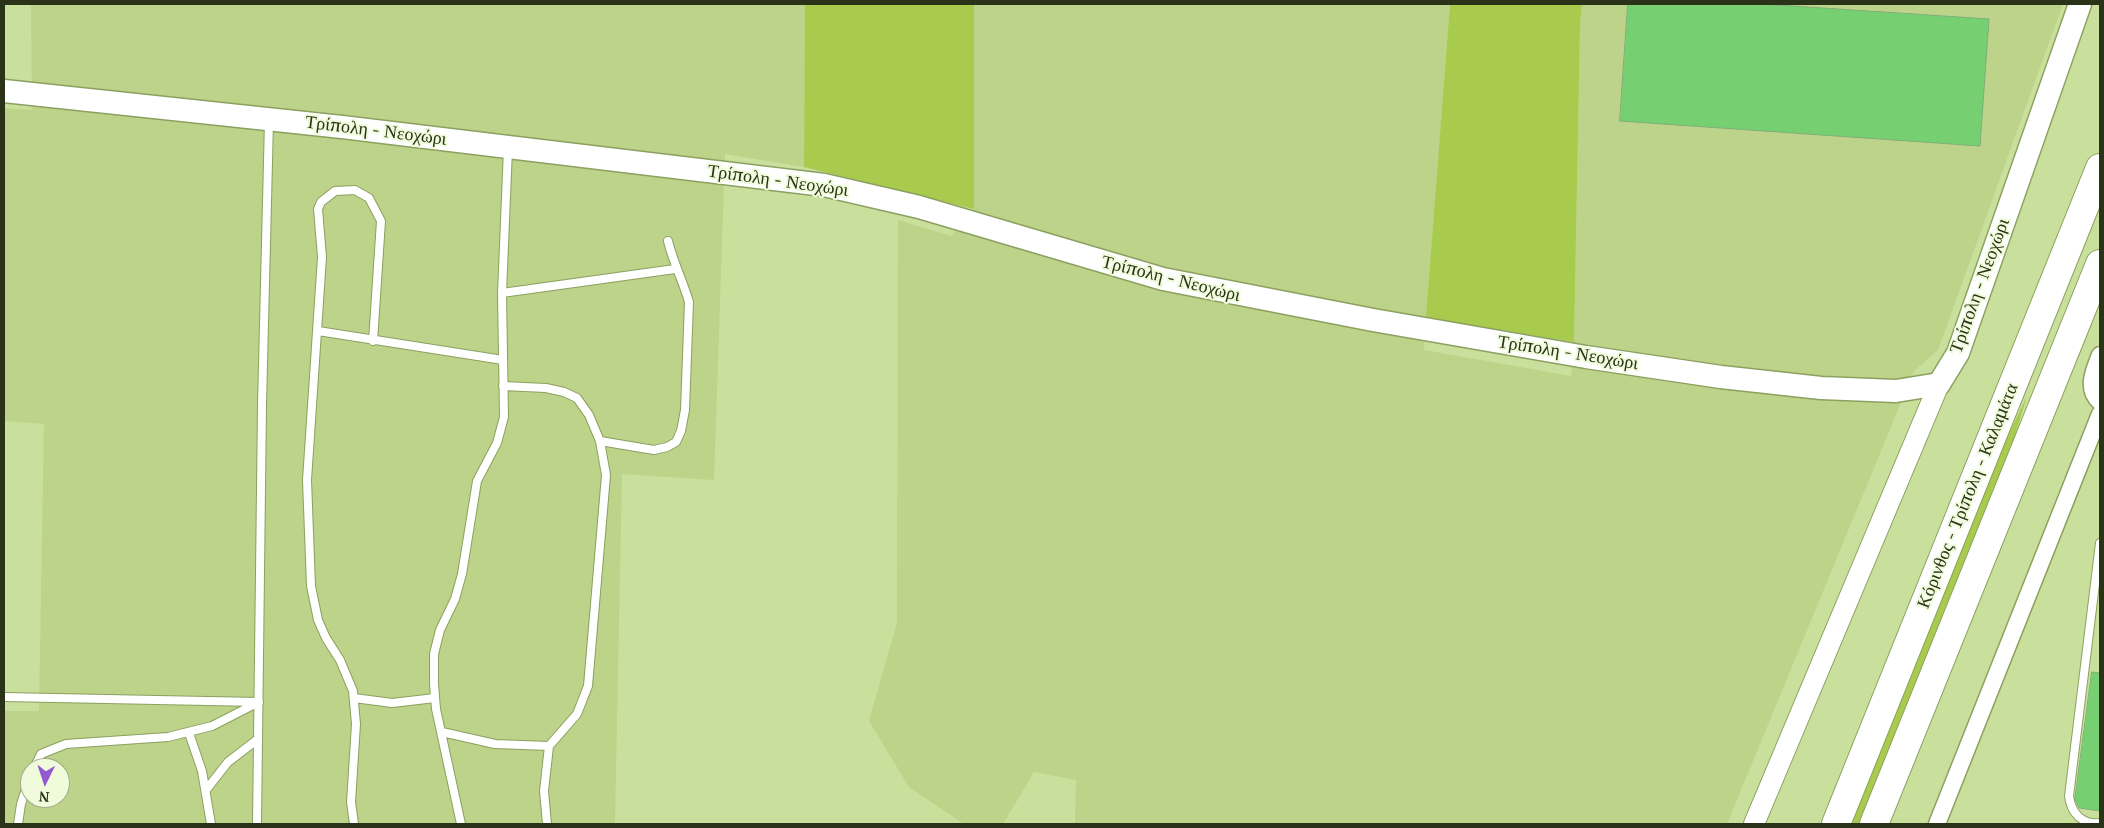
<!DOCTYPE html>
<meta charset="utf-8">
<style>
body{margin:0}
#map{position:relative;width:2104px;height:828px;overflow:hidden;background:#c9df9c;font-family:"PT Serif",serif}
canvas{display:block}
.frame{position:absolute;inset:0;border:5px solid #2a3217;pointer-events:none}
.north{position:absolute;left:20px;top:758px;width:50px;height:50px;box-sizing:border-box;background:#effbda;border:1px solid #a0ab8c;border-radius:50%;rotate:184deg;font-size:14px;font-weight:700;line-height:20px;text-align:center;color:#2a3217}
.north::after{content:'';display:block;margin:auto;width:18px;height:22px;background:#9259d1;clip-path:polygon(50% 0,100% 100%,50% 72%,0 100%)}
</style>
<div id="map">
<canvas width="2104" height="828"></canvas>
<div class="frame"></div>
<div class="north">N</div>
</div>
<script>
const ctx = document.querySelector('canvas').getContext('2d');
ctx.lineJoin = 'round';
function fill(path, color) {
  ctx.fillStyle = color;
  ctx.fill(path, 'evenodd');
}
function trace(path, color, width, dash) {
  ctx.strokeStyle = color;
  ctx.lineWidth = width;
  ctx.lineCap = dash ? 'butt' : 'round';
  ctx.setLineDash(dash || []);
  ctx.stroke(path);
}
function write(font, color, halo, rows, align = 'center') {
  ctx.font = font + ' "PT Serif",serif';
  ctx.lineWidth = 4;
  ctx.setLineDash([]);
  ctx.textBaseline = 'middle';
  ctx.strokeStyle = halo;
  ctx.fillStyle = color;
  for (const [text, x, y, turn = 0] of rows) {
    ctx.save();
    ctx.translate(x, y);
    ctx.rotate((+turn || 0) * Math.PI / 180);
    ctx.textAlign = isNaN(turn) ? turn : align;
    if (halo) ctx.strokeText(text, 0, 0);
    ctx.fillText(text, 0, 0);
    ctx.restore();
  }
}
const built = new Path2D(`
 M31,4H805L804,167L725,154L714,480L622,474L615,824H4V711H39L44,424L4,421V108L32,110ZM30,768H60V798H30Z
 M974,4H1450L1424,350L1571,376L1574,342L1580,24L1582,4H2063L1938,350L1914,371L1727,824H1075L1076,780L1034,772L1003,824H964L909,787L869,721L897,623L898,220L951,236L974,209Z`);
const green = new Path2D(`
 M805,4H974V209L804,167Z
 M1450,4H1582L1580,24L1574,342L1426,318Z
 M2027,396L2013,442L1859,824H1850L2007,438Z`);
const building = new Path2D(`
 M1628,4H1762L1989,19L1980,146L1620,121Z
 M2092,672L2100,673V811L2079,808L2075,799Z`);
const service = new Path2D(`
 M502,293L675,269
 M318,331L503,360
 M503,386L546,388L564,392L577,398L589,415L600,441L606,475L588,686L577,714L549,746L544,791L547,824
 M600,441L654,450L667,447L676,442L681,431L685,410L689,302C683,281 673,262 668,241
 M2100,543L2069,796C2071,813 2082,825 2100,823
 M4,697L259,702
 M354,698L392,703L435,698
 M442,732L495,744L549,746
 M189,733L202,771L211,824
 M34,768L41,754L66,744L168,737L212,726L257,703
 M206,790L228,762L258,739
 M18,824L21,804L30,777
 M257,824L262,405L269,121
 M354,824L351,802L356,724L353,691L340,660L326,638L318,620L311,586L307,480L322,257L318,209L321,202L335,191L355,190L369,198L381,221L373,341
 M461,824L436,709L434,684V654L440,630L455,599L462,574L477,481L497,443L504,417L502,293L508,149`);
const minor = new Path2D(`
 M2100,355C2094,370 2085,389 2100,402
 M1937,824L2100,414`);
const tertiary = new Path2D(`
 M1754,824L1939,384`);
const secondary = new Path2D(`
 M4,91L342,127L824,185L919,207L1163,279L1373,320L1586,357L1721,377L1821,388L1896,391L1939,384L1958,353L2080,4`);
const motorway = new Path2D(`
 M1836,824L2100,168
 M1874,824L2100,264`);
const streetNames = [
 ["Τρίπολη - Νεοχώρι",376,131,7],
 ["Τρίπολη - Νεοχώρι",778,181,8],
 ["Τρίπολη - Νεοχώρι",1171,279,14],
 ["Τρίπολη - Νεοχώρι",1980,286,-70],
 ["Τρίπολη - Νεοχώρι",1568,353,9],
 ["Κόρινθος - Τρίπολη - Καλαμάτα",1968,496,-68]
];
fill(built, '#bcd389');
fill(green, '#a8ca4d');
fill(building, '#76d072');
trace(building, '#7faf7b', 1);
trace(service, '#8ca060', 10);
trace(minor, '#8ca060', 19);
trace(tertiary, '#8ca060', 22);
trace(secondary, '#8ca060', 25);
trace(motorway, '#8ca060', 30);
trace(service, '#fff', 8);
trace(minor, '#fff', 16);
trace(tertiary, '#fff', 20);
trace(secondary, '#fff', 22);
trace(motorway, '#fff', 28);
write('18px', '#2a3217', '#effbda', streetNames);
</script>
